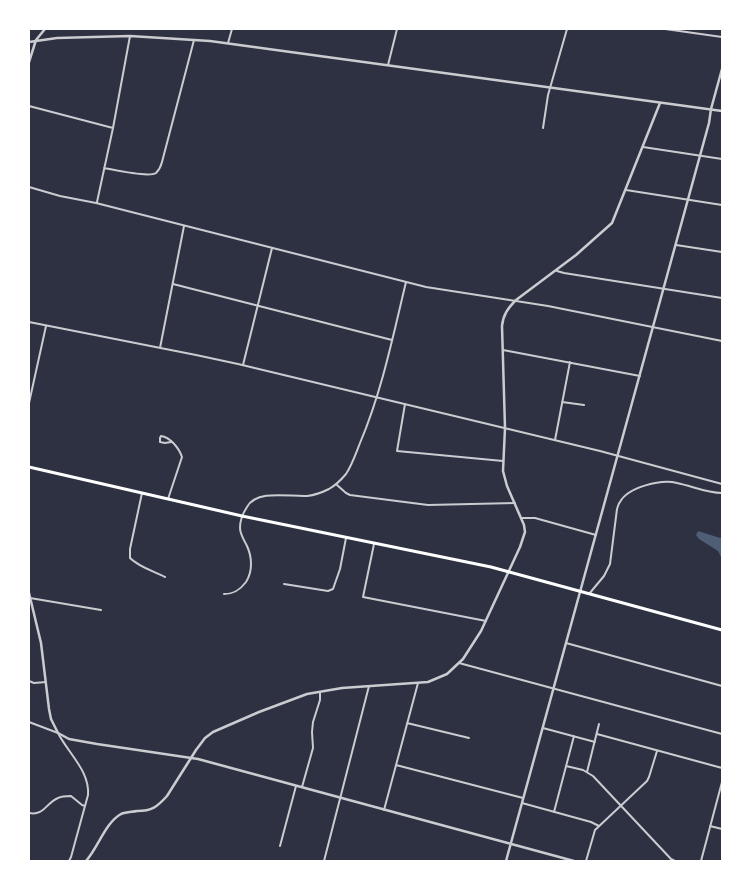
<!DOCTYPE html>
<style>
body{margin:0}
#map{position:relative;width:751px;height:890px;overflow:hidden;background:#2d3142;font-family:Roboto,sans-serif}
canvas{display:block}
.frame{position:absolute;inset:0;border:30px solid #fff;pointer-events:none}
</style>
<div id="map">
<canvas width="751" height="890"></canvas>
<div class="frame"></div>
</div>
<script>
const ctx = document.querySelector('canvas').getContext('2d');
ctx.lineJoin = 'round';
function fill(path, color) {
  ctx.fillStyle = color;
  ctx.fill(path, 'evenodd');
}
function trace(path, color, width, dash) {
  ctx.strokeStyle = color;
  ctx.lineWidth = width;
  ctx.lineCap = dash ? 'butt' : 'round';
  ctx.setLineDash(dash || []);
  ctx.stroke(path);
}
const water = new Path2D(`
 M698,531L720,538L722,537V559L718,551L699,539L696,535Z`);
const minor = new Path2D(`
 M665,29L722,37
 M228,43L232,29
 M388,65L397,29
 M29,106L113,128
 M543,128L548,95L567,29
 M643,147L722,159
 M104,168C115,170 148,178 156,173C159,170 161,166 162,162L194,40
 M29,187L60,196L96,203L426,287L548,306L722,341
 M626,190L722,205
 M97,202L113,128L130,36
 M676,245L722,252
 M557,271L564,273L722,298
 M173,284L392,340
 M29,322L196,355L238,364L600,451L722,484
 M160,348L184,226
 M503,350L640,376
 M243,365L272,248
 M562,402L584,405
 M29,403L46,326
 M405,404L397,451L503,461
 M555,440L570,362
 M337,485L346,493L350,495L428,505L515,503
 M142,493L130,549V558C139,567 153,571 165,577
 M168,499L182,457C179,448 170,437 161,436L160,438V442L165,443L171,442
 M521,518H535L596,535
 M374,544L363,597L486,621
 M284,584L328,591L333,589L340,569L346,538
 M224,594C234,594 240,590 246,582C253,571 252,557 247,546C244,540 240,534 240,528C240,520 243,513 247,507C257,489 290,497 307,496C315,495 323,492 329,489C336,485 341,480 346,474C352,465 356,453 360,443C382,391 393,336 406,282
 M589,594L604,576L610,564L617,509C618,507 618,504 620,502C628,487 661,479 677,483C692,486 706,493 722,493
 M30,598L101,610
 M566,643L722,686
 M459,663L722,734
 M29,681L34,683L46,682
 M29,722L58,733C68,753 90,771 88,795L71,857L69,861
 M407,723L469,738
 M543,728L595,742
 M597,734L722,768
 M396,765L523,798
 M566,766L583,770L593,776L671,859L675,861
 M587,772L599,724
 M302,787L313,748L312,732L313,722L320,700V692
 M522,803L591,822L599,826
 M384,810L418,683
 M554,812L574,736
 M29,813C44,816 46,803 58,798C62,796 67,796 71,796L82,805L85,806
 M710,826L722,829
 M280,846L296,786
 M324,861L369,686
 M586,861L595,830L647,781L649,777L657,751
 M701,861L722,782`);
const tertiary = new Path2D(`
 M29,42L57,38L130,36L210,41L722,111
 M29,62L36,40L45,29
 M29,593L41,643L49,709L51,719L58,733L69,739L97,744L198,759L574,861
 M86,861C98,848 105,823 121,814C126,812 132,812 137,811C152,811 157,807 167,796L196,750L205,738L213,732L259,712L307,694L342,688L428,682L447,674L463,659L481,631L520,547L525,532L524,525L507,486L503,471L505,428L502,326C503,315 508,308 516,300L576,255L612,223L660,103
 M506,861L709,123L711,109L722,69`);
const trunk = new Path2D(`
 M29,467L242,516L491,567L722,630`);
fill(water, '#4f5d75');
trace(minor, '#caccd0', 2);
trace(tertiary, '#caccd0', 2.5);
trace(trunk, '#fff', 3);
</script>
